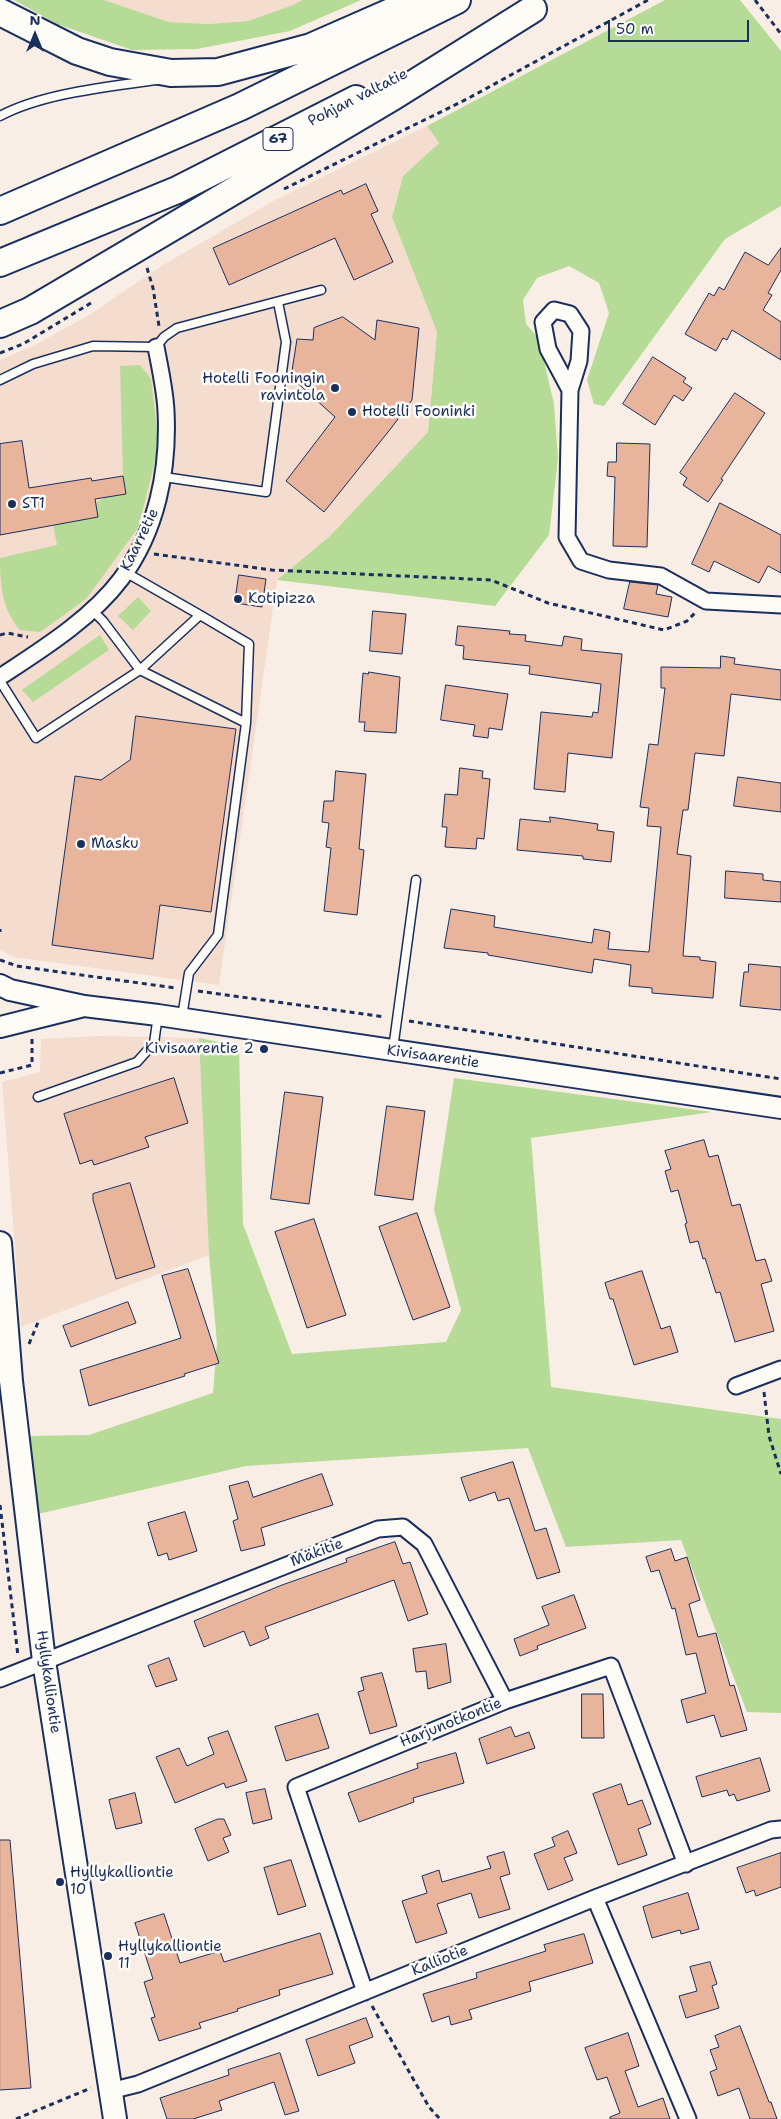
<!DOCTYPE html>
<meta charset="utf-8">
<style>
body{margin:0}
#map{position:relative;width:781px;height:2119px;overflow:hidden;background:#f9eee5;font-family:"Shantell Sans",sans-serif}
canvas{display:block}
.north{position:absolute;left:10px;top:10px;width:50px;height:50px;-webkit-text-stroke:4px #fdfcf7;paint-order:stroke;rotate:0deg;font-size:14px;font-weight:700;line-height:20px;text-align:center;color:#1b2f5e}
.north::after{content:'';display:block;margin:auto;width:18px;height:22px;background:#1b2f5e;clip-path:polygon(50% 0,100% 100%,50% 72%,0 100%)}
.scale{position:absolute;left:608px;top:20px;width:141px;height:22px;box-sizing:border-box;border:2px solid #1b2f5e;border-top:0;padding-left:6px;font-size:15px;line-height:18px;white-space:nowrap;color:#1b2f5e;-webkit-text-stroke:4px #fdfcf7;paint-order:stroke}
</style>
<div id="map">
<canvas width="781" height="2119"></canvas>
<div class="north">N</div>
<div class="scale">50 m</div>
</div>
<script>
const ctx = document.querySelector('canvas').getContext('2d');
ctx.lineJoin = 'round';
function fill(path, color) {
  ctx.fillStyle = color;
  ctx.fill(path, 'evenodd');
}
function trace(path, color, width, dash) {
  ctx.strokeStyle = color;
  ctx.lineWidth = width;
  ctx.lineCap = dash ? 'butt' : 'round';
  ctx.setLineDash(dash || []);
  ctx.stroke(path);
}
function write(font, color, halo, rows, align = 'center') {
  ctx.font = font + ' "Shantell Sans",sans-serif';
  ctx.lineWidth = 5;
  ctx.setLineDash([]);
  ctx.textBaseline = 'middle';
  ctx.strokeStyle = halo;
  ctx.fillStyle = color;
  for (const [text, x, y, turn = 0] of rows) {
    ctx.save();
    ctx.translate(x, y);
    ctx.rotate((+turn || 0) * Math.PI / 180);
    ctx.textAlign = isNaN(turn) ? turn : align;
    if (halo) ctx.strokeText(text, 0, 0);
    ctx.fillText(text, 0, 0);
    ctx.restore();
  }
}
const built = new Path2D(`
 M104,0H302L293,5L248,21L208,24L169,22Z
 M427,126L439,143L403,176L392,217L437,332L428,432L330,536L277,580L219,985L13,957L0,950V360L35,345L89,315L163,265L277,199Z
 M98,1036L199,1038L209,1255L21,1327L2,1082L40,1072L41,1039Z`);
const green = new Path2D(`
 M14,0H104L169,22L208,24L248,21L293,5L302,0H361L290,31L197,49L132,50L57,24Z
 M665,0H740L781,51V206L725,239L604,406L594,404L587,380L609,313L599,283L569,266L537,278L523,300L526,324L539,339L554,404L558,459L549,535L495,606L277,580L330,536L428,432L437,332L392,217L403,176L439,143L427,126Z
 M140,365L151,379L159,446L138,528L86,599L40,632L20,630C2,609 0,585 0,558L57,545L53,525L97,517L95,503L106,497L126,494L123,476L120,366Z
 M138,597L151,611L133,630L118,616Z
 M100,635L109,650L33,702L22,690Z
 M199,1038L239,1046L243,1224L292,1354L446,1342L461,1310L434,1210L454,1078L712,1112L531,1138L551,1387L781,1419V1713L747,1712L681,1540L566,1547L528,1448L246,1466L38,1514L30,1436L89,1435L213,1393L217,1343L209,1255Z`);
const building = new Path2D(`
 M366,184L378,211L371,214L393,262L354,280L335,238L229,285L213,248L341,190L343,194Z
 M781,248V270L768,293L772,295L763,310L781,322V360L732,330L727,340L723,338L716,351L685,334L709,293L714,296L719,287L724,290L745,252L768,265Z
 M343,317L375,340L377,320L419,328L412,400L392,427L324,512L286,481L335,417L291,377L297,339L313,340L314,328Z
 M653,357L686,378L683,382L692,388L683,401L674,395L655,425L623,404Z
 M735,393L765,413L721,479L723,480L708,502L683,485L687,478L680,473Z
 M22,441L29,488L91,478L92,481L123,476L126,494L95,499L98,517L0,535V444Z
 M617,443L650,444L647,547L613,546L615,477L607,476L608,462H616Z
 M720,503L781,535V573L768,566L759,583L714,561L709,572L692,564Z
 M239,575L266,579L262,607L235,603Z
 M630,582L658,585L656,594L672,597L668,617L624,609Z
 M373,611L406,614L402,654L370,651Z
 M458,626L510,631L509,634L526,635L525,641L562,646L564,636L582,639L581,650L622,654L612,758L568,753L565,792L534,789L541,712L592,717L593,712L598,713L601,684L529,674L530,666L463,659L464,646L456,645Z
 M721,656L735,658L734,664L781,670V700L731,694L724,756L695,753L688,810H683L677,854L691,856L683,956L700,957V960L716,962L713,998L652,993V988L629,986L631,965L594,959L592,973L488,955V953L444,948L451,909L495,916L494,927L592,943L594,929L610,932L608,949L649,952L661,827L647,826L649,808L640,807L649,744L658,745L665,688H661V667L720,668Z
 M369,672L400,677L396,733L364,731L365,722H359L363,673L368,674Z
 M446,685L508,694L502,730L489,728L488,738L473,736L475,725L441,720Z
 M136,716L236,729L211,912L160,905L153,959L52,945L75,776L101,780L130,760Z
 M460,768L483,771L482,778L490,779L484,839L477,838L476,849L445,847L447,827H442L445,794L457,795Z
 M336,771L366,774L359,849L364,850L357,915L324,911L331,848L326,847L329,823L322,822L324,801H333Z
 M738,777L781,783V812L734,806Z
 M550,817L598,824L597,830L614,832L611,862L583,859V856L517,850L520,819L550,822Z
 M726,871L763,874V880L781,882V902L725,898Z
 M749,964L781,967V1010L740,1006L744,972H748Z
 M174,1078L188,1123L145,1137L149,1147L94,1165L92,1160L80,1164L64,1114Z
 M285,1092L323,1097L309,1204L271,1199Z
 M387,1106L425,1111L413,1200L375,1195Z
 M704,1140L709,1157L718,1155L732,1206L740,1204L756,1261L765,1259L772,1281L761,1284L774,1331L735,1342L720,1292L716,1293L705,1258L703,1259L698,1241L690,1243L685,1224L687,1223L678,1190L671,1192L665,1171L671,1169L665,1151Z
 M130,1183L155,1267L116,1279L93,1200V1194Z
 M417,1213L450,1307L413,1320L379,1227Z
 M314,1219L346,1315L307,1328L275,1232Z
 M188,1269L219,1363L184,1374L185,1376L89,1406L80,1370L181,1338L162,1276Z
 M642,1271L661,1329L670,1326L678,1352L634,1365L613,1299H610L605,1283Z
 M128,1302L136,1323L71,1347L63,1326Z
 M513,1462L535,1531L546,1528L560,1572L537,1579L509,1498L498,1501L495,1492L469,1501L461,1478Z
 M322,1474L333,1505L261,1528L265,1545L241,1551L233,1521L238,1519L229,1486L248,1481L253,1497Z
 M185,1512L197,1551L169,1560L167,1553L158,1556L148,1523Z
 M395,1542L403,1564L410,1562L428,1614L408,1621L394,1580L265,1627L269,1638L250,1646L244,1631L204,1647L194,1621L282,1585L347,1562L346,1559Z
 M671,1549L675,1561L687,1557L700,1600L689,1604L698,1637L716,1633L730,1686L734,1685L747,1730L721,1737L714,1715L687,1723L681,1700L706,1693L696,1653L686,1655L675,1608L672,1609L659,1570L651,1572L646,1557Z
 M574,1595L586,1628L537,1646L538,1649L520,1656L514,1639L549,1625L542,1607Z
 M446,1644L451,1682L428,1689L426,1671L416,1672L413,1649Z
 M169,1658L177,1680L156,1687L148,1666Z
 M382,1673L397,1726L370,1734L358,1692L364,1690L361,1678Z
 M582,1694H603L604,1738H582Z
 M318,1714L329,1748L286,1761L275,1727Z
 M511,1727L515,1737L529,1732L535,1748L487,1764L479,1739Z
 M228,1731L247,1781L226,1788L224,1783L175,1803L156,1757L179,1748L187,1766L214,1754L208,1738Z
 M456,1753L464,1783L413,1798L414,1802L359,1822L348,1793L418,1768L417,1764Z
 M760,1758L770,1791L737,1801L734,1794L729,1796L727,1790L702,1797L696,1777Z
 M621,1784L628,1805L642,1800L651,1824L638,1829L647,1855L618,1865L593,1794Z
 M265,1789L272,1819L253,1824L246,1793Z
 M135,1793L142,1823L116,1829L109,1800Z
 M218,1819H224L231,1835L223,1838L229,1852L208,1861L195,1829Z
 M568,1831L577,1853L564,1858L573,1880L548,1890L534,1854L555,1846L552,1838Z
 M0,1840H10L31,2088L0,2090Z
 M504,1852L510,1874L500,1877L510,1909L479,1918L471,1893L437,1904L447,1933L416,1943L402,1901L427,1893L422,1876L439,1870L442,1882L491,1868L487,1857Z
 M781,1853V1887L756,1896L754,1890L746,1893L737,1868Z
 M291,1860L306,1906L278,1915L264,1868Z
 M688,1893L699,1929L681,1934L680,1930L652,1938L643,1907Z
 M164,1914L180,1963L220,1951L224,1962L320,1933L333,1974L279,1990L280,1995L237,2009L238,2011L199,2023L201,2028L159,2041L151,2018L155,2017L144,1982L153,1979L135,1923Z
 M584,1934L593,1963L529,1982L531,1991L469,2010L472,2019L451,2025L449,2016L432,2022L423,1994L477,1978L476,1973L546,1951L544,1945Z
 M710,1962L717,1984L712,1986L719,2008L686,2018L679,1996L697,1991L690,1967Z
 M366,2018L373,2037L349,2046L355,2063L318,2076L306,2040Z
 M740,2026L769,2102H771L777,2119H750L739,2088L718,2096L710,2072L717,2069L710,2050L719,2047L715,2036Z
 M628,2033L639,2066L625,2071L638,2107L663,2098L670,2119H610V2117L620,2113L607,2077L597,2080L585,2048Z
 M280,2053L299,2111L285,2115L274,2082L219,2101L222,2110L193,2119H167L160,2098L229,2075L228,2070Z`);
const path = new Path2D(`
 M755,0L781,34
 M284,189L467,99L648,0
 M147,268L153,288L159,326
 M0,353L23,344L91,303
 M154,554L272,570L491,580L548,603L664,630L687,621L696,612
 M0,635L7,633L28,637
 M0,929V932
 M0,960L17,966L175,988
 M198,991L385,1017
 M409,1021L781,1079
 M0,1073L32,1065V1039
 M29,1344L39,1320
 M764,1392L769,1436L781,1474
 M0,1505L18,1656
 M372,2006L429,2107L440,2119
 M16,2119L91,2088`);
const service = new Path2D(`
 M0,116C43,93 108,87 156,80
 M0,380L33,364L93,346L156,347L164,337L177,328L321,290
 M164,477L266,492L286,342L278,302
 M92,610L103,621L140,670L246,723L218,935L189,973L182,1017
 M200,615L249,644L246,723
 M0,681L36,738L140,670L200,615L125,572
 M393,1049L416,880
 M38,1097L137,1062L154,1043L158,1015`);
const minor = new Path2D(`
 M570,390L579,361L581,331L570,314L554,310L543,322L548,349L570,390L567,537L581,561L609,570L661,576L706,601L781,605
 M0,677C41,650 91,619 121,579C157,531 169,470 166,411C165,390 160,368 156,347
 M736,1386L781,1369
 M0,1679L378,1529L403,1527L424,1544L505,1701
 M595,1898L688,2119
 M365,1992L296,1787L505,1701L611,1666L686,1864
 M110,2091L138,2084L595,1898L771,1830L781,1829`);
const tertiary = new Path2D(`
 M0,985L10,990L84,1006L158,1015L781,1108
 M0,1027L80,1007`);
const secondary = new Path2D(`
 M0,1243L11,1381L44,1661L115,2119`);
const trunk = new Path2D(`
 M0,12L77,51L110,62L171,73L218,72L311,47L418,0
 M0,211L240,107L457,0
 M0,263L177,190L356,99
 M0,324L30,311L120,258L394,96L533,9`);
const markers = [
 [335,388,5,"#1b2f5e"],
 [352,412,5,"#1b2f5e"],
 [12,504,5,"#1b2f5e"],
 [238,599,5,"#1b2f5e"],
 [81,844,5,"#1b2f5e"],
 [264,1049,5,"#1b2f5e"],
 [60,1882,5,"#1b2f5e"],
 [108,1956,5,"#1b2f5e"]
];
const shields = [
 [278,139,30]
];
const shieldNames = [
 ["67",278,139]
];
const streetNames = [
 ["Pohjan valtatie",358,98,-27],
 ["Kaarretie",140,540,-64],
 ["Kivisaarentie",433,1057,8],
 ["Mäkitie",317,1553,-21],
 ["Hyllykalliontie",48,1682,82],
 ["Harjunotkontie",451,1723,-22],
 ["Kalliotie",440,1961,-22]
];
const poiNames = [
 ["Hotelli Fooningin",325,379,"right"],
 ["ravintola",325,396,"right"],
 ["Hotelli Fooninki",362,412],
 ["ST1",22,504],
 ["Kotipizza",248,599],
 ["Masku",91,844],
 ["Kivisaarentie 2",254,1049,"right"],
 ["Hyllykalliontie",70,1873],
 ["10",70,1890],
 ["Hyllykalliontie",118,1947],
 ["11",118,1964]
];
fill(built, '#f4ddcf');
fill(green, '#b6db96');
fill(building, '#e8b49c');
trace(building, '#1b2f5e', 1);
trace(service, '#1b2f5e', 11);
trace(minor, '#1b2f5e', 19);
trace(tertiary, '#1b2f5e', 24);
trace(secondary, '#1b2f5e', 26);
trace(trunk, '#1b2f5e', 30);
trace(path, '#1b2f5e', 3, [5, 4]);
trace(service, '#fdfcf7', 8);
trace(minor, '#fdfcf7', 15);
trace(tertiary, '#fdfcf7', 20);
trace(secondary, '#fdfcf7', 22);
trace(trunk, '#fdfcf7', 26);
for (const [x, y, r, color] of markers) {
  const dot = new Path2D();
  dot.arc(x, y, r, 0, 2 * Math.PI);
  ctx.fillStyle = color;
  ctx.fill(dot);
  trace(dot, '#fdfcf7', 2);
}
for (const [x, y, w] of shields) {
  const box = new Path2D();
  box.roundRect(x - w / 2, y - 11.5, w, 23, 4);
  ctx.fillStyle = '#fdfcf7';
  ctx.fill(box);
  trace(box, '#1b2f5e', 1);
}
write('bold 14px', '#1b2f5e', null, shieldNames);
write('15px', '#1b2f5e', '#fdfcf7', streetNames);
write('15px', '#1b2f5e', '#fdfcf7', poiNames, 'left');
</script>
